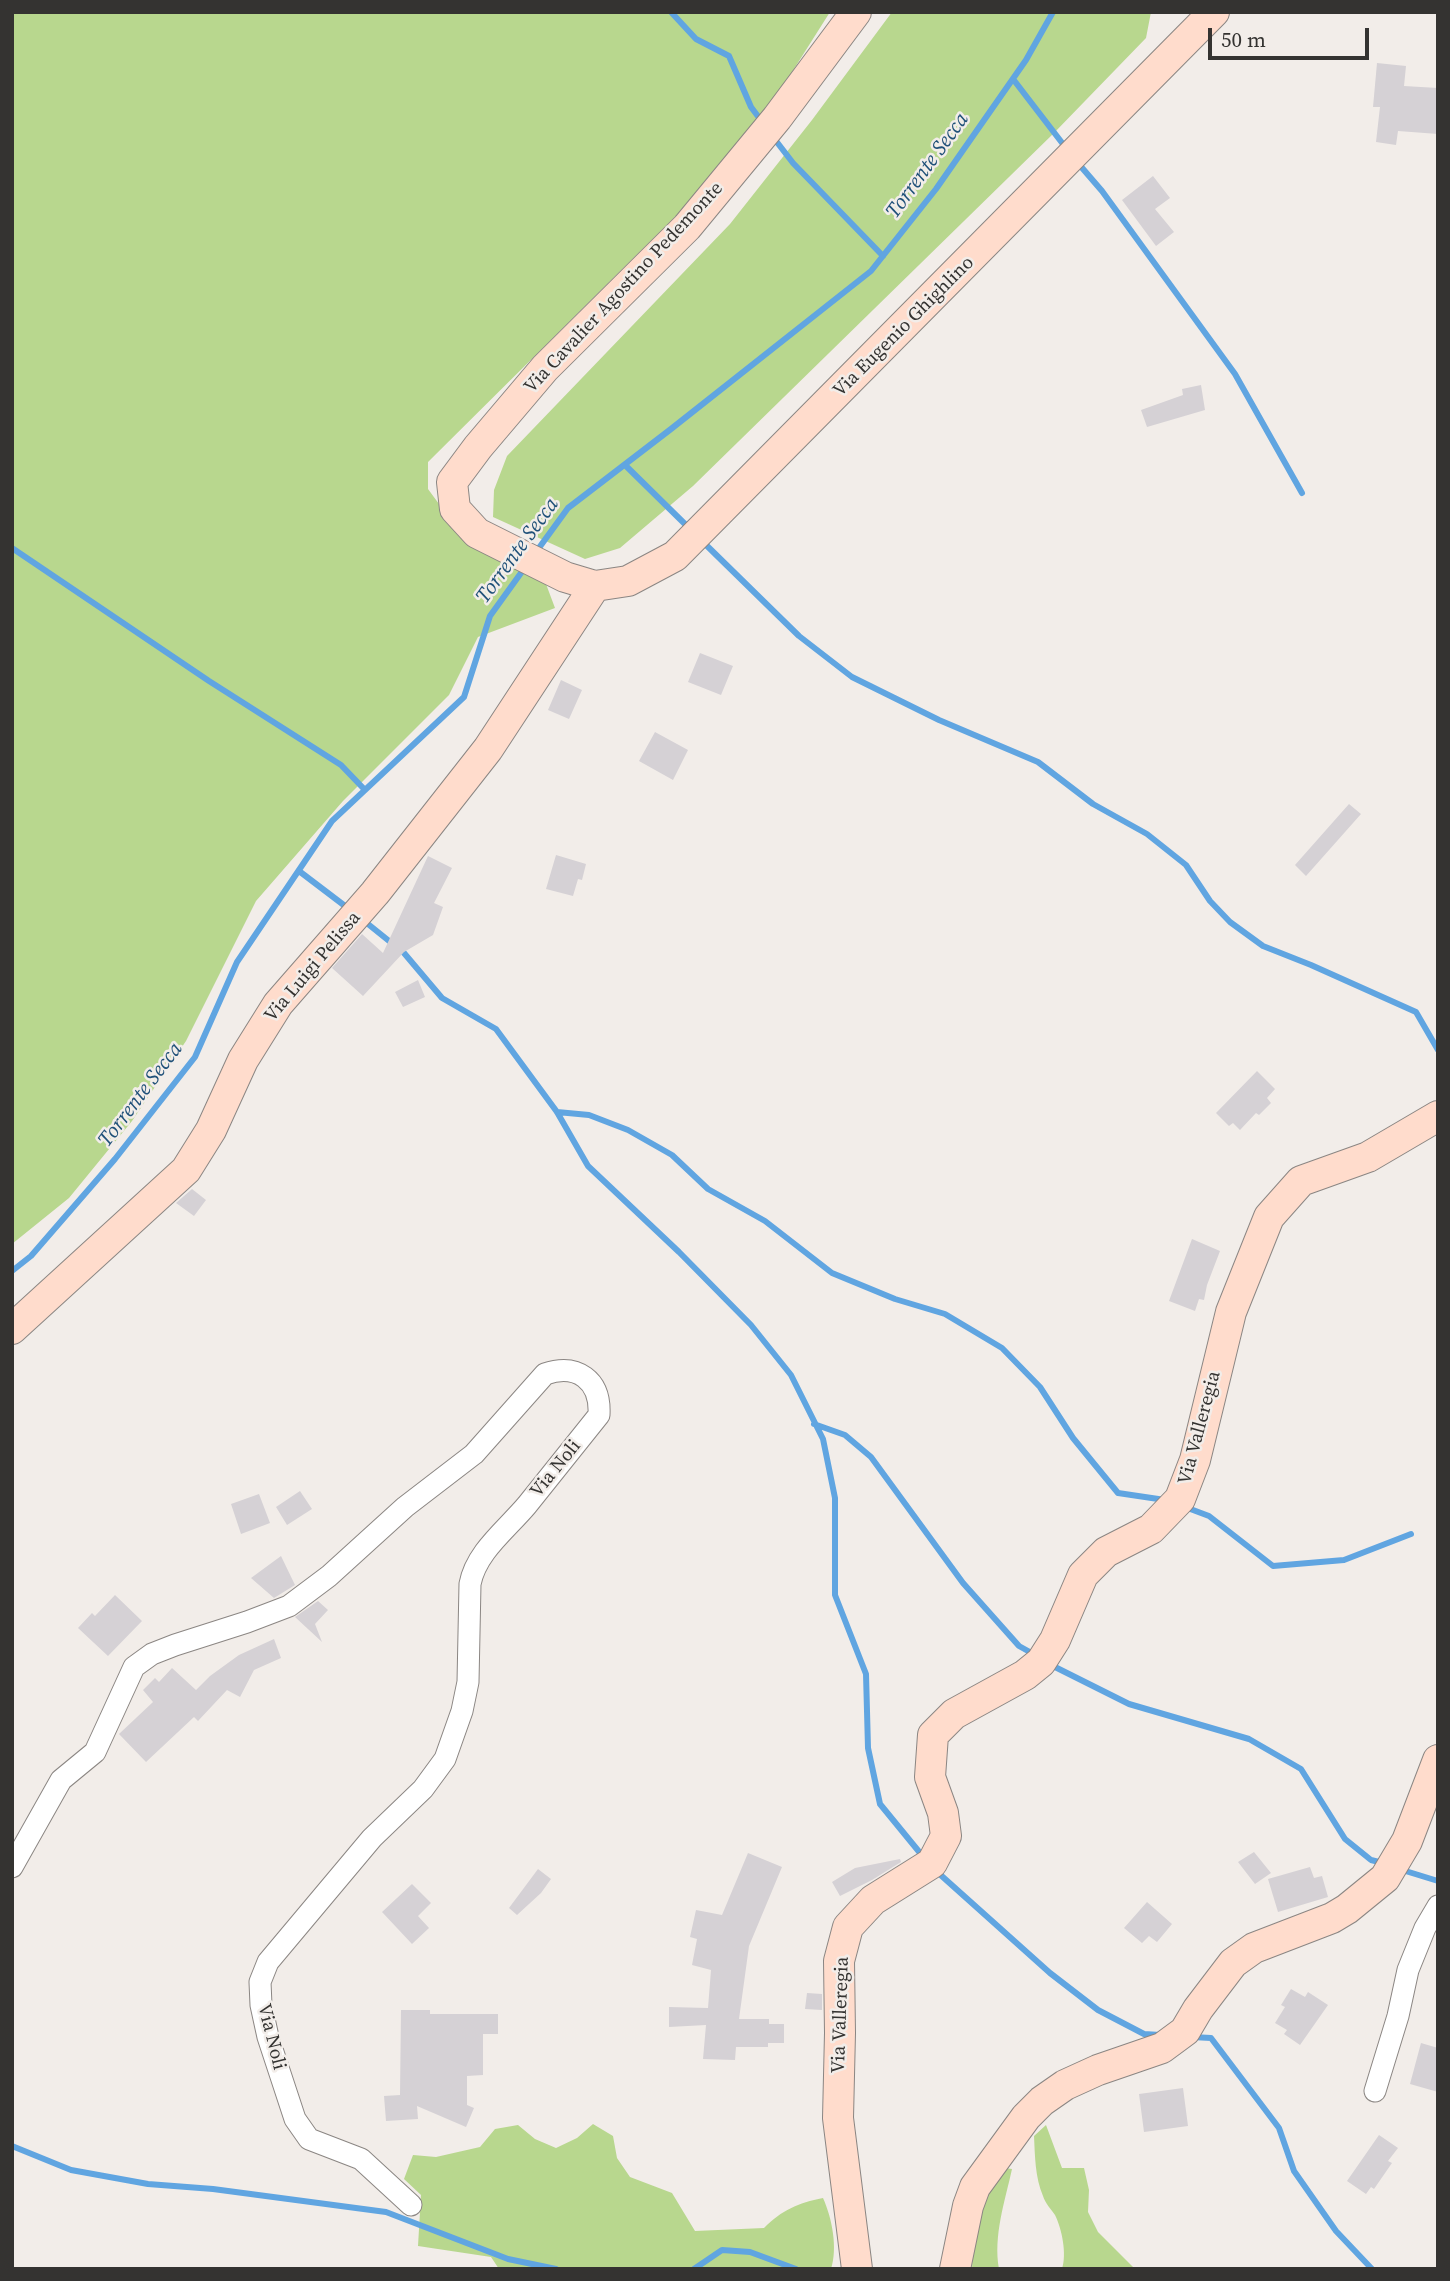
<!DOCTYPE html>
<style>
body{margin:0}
#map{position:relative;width:1450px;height:2281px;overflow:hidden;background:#f2ede9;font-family:"Source Serif 4",serif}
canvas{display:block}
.frame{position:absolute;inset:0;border:14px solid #343331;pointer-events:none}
.scale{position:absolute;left:1208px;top:28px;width:161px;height:32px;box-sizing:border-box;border:4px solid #343331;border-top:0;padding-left:9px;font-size:21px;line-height:24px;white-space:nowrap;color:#343331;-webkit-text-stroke:5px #f2ede9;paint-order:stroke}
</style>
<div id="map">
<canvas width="1450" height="2281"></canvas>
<div class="frame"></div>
<div class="scale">50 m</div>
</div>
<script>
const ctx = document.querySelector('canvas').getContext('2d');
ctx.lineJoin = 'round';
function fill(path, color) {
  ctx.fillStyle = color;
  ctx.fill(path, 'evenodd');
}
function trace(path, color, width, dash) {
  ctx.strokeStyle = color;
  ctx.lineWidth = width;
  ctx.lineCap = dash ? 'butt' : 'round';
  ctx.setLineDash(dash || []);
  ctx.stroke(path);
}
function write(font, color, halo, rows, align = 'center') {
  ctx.font = font + ' "Source Serif 4",serif';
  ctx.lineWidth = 5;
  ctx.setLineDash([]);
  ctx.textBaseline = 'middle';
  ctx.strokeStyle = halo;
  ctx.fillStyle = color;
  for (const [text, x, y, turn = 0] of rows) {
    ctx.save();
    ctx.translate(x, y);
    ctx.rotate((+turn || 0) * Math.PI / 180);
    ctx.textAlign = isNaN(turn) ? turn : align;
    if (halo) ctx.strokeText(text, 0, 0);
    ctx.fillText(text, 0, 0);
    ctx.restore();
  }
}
const green = new Path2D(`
 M12,12H830L780,91L701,191L428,462V489L461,534L546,584L555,608L478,637L449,695L343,801L256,901L186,1041L132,1121L69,1198L12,1244Z
 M892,12H1151L1146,38L1054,133L693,486L620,548L585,559L493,517L494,490L507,456L730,224L812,120Z
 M593,2124L613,2136L617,2158L630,2177L672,2193L695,2231L764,2228C782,2210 798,2203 823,2198C832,2218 838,2248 831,2269H499L491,2257L418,2246L421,2195L404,2179L413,2155L436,2157L480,2147L495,2129L518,2125L535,2139L556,2148L577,2138Z
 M1046,2125L1062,2168H1084L1089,2190L1088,2212L1098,2232L1135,2269H1062C1067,2254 1062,2229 1055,2215C1051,2209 1045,2203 1043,2196C1035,2177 1035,2156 1034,2136Z
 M998,2167L1012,2169C1005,2201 993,2236 999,2269H972C974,2230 981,2203 998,2167Z`);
const stream = new Path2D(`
 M671,12L696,39L729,56L751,107L763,123
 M1013,79L1066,148
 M773,137L793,163L883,256
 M1077,162L1102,191L1235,374L1302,493
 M625,465L689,528
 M702,541L799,636L852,677L939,720L1038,762L1093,804L1147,834L1186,865L1210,901L1230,922L1263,946L1311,965L1416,1012L1438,1050
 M12,548L209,681L341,765L365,790
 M536,552L568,508L671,429L871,271L936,189L1026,60L1053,12
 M299,871L349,909
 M363,920L404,953L442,998L496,1029L557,1112L588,1166L679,1252L751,1325L791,1375L823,1439L835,1498V1595L866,1674L868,1748L880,1804L925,1859
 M557,1112L589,1115L628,1130L672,1155L708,1189L765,1221L832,1273L895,1299L945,1314L1002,1348L1040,1387L1073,1438L1118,1493L1165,1500
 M12,1271L31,1256L115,1159L195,1057L237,962L332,821L464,697L490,616L526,566
 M814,1424L845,1435L871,1457L963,1583L1019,1646L1037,1656
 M1185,1507L1209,1516L1273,1566L1344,1560L1411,1534
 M1049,1664L1129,1704L1249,1739L1301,1769L1345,1839L1371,1860L1383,1863
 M1399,1869L1438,1881
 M935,1870L1050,1973L1098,2010L1144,2034L1160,2035
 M1192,2037L1211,2038L1279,2128L1294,2171L1336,2231L1372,2269
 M12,2146L71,2170L148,2184L213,2189L386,2212L508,2259L556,2269
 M694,2269L722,2250L750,2252L796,2269`);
const building = new Path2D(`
 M1377,63L1406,66L1404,86L1438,88V134L1398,131L1396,145L1376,142L1380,107H1373Z
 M1153,176L1170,198L1155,209L1174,232L1156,246L1122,200Z
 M1201,385L1205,410L1147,427L1141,410L1183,395L1182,389Z
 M700,653L733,666L721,695L688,682Z
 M561,680L582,690L569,719L548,710Z
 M655,732L688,750L673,780L639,761Z
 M1349,804L1361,814L1306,876L1295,865Z
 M556,855L586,864L582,880L578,879L573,896L546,889Z
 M428,856L452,868L434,903L443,907L433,935L404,952L363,996L332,968L362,934L383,953Z
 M418,980L425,997L403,1007L395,992Z
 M1257,1071L1275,1089L1267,1098L1271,1103L1259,1115L1256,1113L1240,1130L1233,1123L1229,1126L1216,1113Z
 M192,1189L206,1200L194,1216L176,1203Z
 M1192,1239L1220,1251L1207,1285L1204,1300L1199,1299L1195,1311L1169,1301Z
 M300,1491L312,1509L287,1525L276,1507Z
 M259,1494L270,1523L241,1534L231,1504Z
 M281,1556L295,1585L274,1598L251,1578Z
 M115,1595L142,1621L108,1656L78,1628L92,1613L95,1616Z
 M318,1601L328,1610L315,1624L322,1642L295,1617Z
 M274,1639L281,1658L254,1670L240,1697L227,1690L198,1721L194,1717L146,1762L119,1734L153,1702L143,1690L155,1678L159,1682L172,1668L196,1690L210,1676L239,1655Z
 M1254,1852L1271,1873L1255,1884L1238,1862Z
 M748,1853L782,1867L749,1946L739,2019H769V2024H784V2043H768V2047H736L735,2060L703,2059L706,2025L669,2027V2007L708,2008L711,1970L692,1965L697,1939L690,1937L696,1910L722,1915Z
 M900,1859L901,1862L872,1880L840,1896L832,1882L855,1868Z
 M1310,1867L1314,1878L1322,1876L1328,1897L1278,1912L1268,1879Z
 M538,1869L551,1879L541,1893L517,1915L509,1908Z
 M412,1884L431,1903L418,1916L429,1928L412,1944L382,1912Z
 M1147,1902L1172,1924L1157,1942L1149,1936L1142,1943L1124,1928Z
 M1291,1989L1305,1997L1308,1992L1328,2005L1300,2045L1284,2034L1287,2030L1275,2023L1285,2007L1281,2005Z
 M807,1993L822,1994V2010L805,2009Z
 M401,2010H430V2014H498V2034H483V2075L467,2076V2105L474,2108L466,2127L417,2106L418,2119L386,2121L384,2096L400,2095Z
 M1421,2043L1438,2048V2092L1410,2084Z
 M1183,2088L1188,2126L1144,2132L1139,2094Z
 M1379,2135L1398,2148L1388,2161L1392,2163L1374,2189L1371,2187L1366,2194L1347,2181Z`);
const street = new Path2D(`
 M12,1867L61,1780L95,1752L134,1667L152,1654L175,1645L247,1622L289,1606L329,1576L405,1507L474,1454L545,1374C577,1363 601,1380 599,1415C575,1445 551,1475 527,1505C506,1530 476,1552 470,1584L468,1682L462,1711L445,1759L423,1789L372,1838L268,1962L260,1982L261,2005L268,2037L295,2119L309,2139L361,2159L411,2205
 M1375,2091L1398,2016L1408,1970L1425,1928L1438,1906`);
const secondary = new Path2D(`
 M856,12L777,118L687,227L545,368L478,447L452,482L455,509L477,533L565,577L595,586L628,581L675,556L1214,12
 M12,1329L186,1170L211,1130L243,1060L278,1004L375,893L488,749L595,586
 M857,2269L838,2118L840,2033L839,1961L848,1927L873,1900L932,1863L946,1836L943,1813L930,1777L933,1735L954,1714L1025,1675L1041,1662L1055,1640L1083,1575L1106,1552L1151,1529L1180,1499L1195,1460L1231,1312L1269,1217L1301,1181L1368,1157L1438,1116
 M955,2269L968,2206L975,2187L1026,2117L1042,2101L1065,2085L1098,2070L1162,2048L1185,2031L1198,2009L1233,1963L1254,1948L1332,1918L1347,1909L1385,1878L1407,1841L1438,1760`);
const streetNames = [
 ["Via Cavalier Agostino Pedemonte",624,288,-47],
 ["Via Eugenio Ghighlino",904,327,-45],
 ["Via Luigi Pelissa",313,967,-50],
 ["Via Valleregia",1200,1428,-75],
 ["Via Noli",556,1469,-51],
 ["Via Valleregia",841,2015,-88],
 ["Via Noli",271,2037,76]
];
const waterNames = [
 ["Torrente Secca",928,166,-54],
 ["Torrente Secca",518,551,-54],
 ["Torrente Secca",141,1095,-53]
];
fill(green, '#b8d78e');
trace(stream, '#60a5e1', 6);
fill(building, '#d5d1d5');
trace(street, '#8b8683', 23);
trace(secondary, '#8b8683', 32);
trace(street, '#fff', 21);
trace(secondary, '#ffdccc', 30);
write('19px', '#343331', '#f2ede9', streetNames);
write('italic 21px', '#205179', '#f2ede9', waterNames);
</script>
